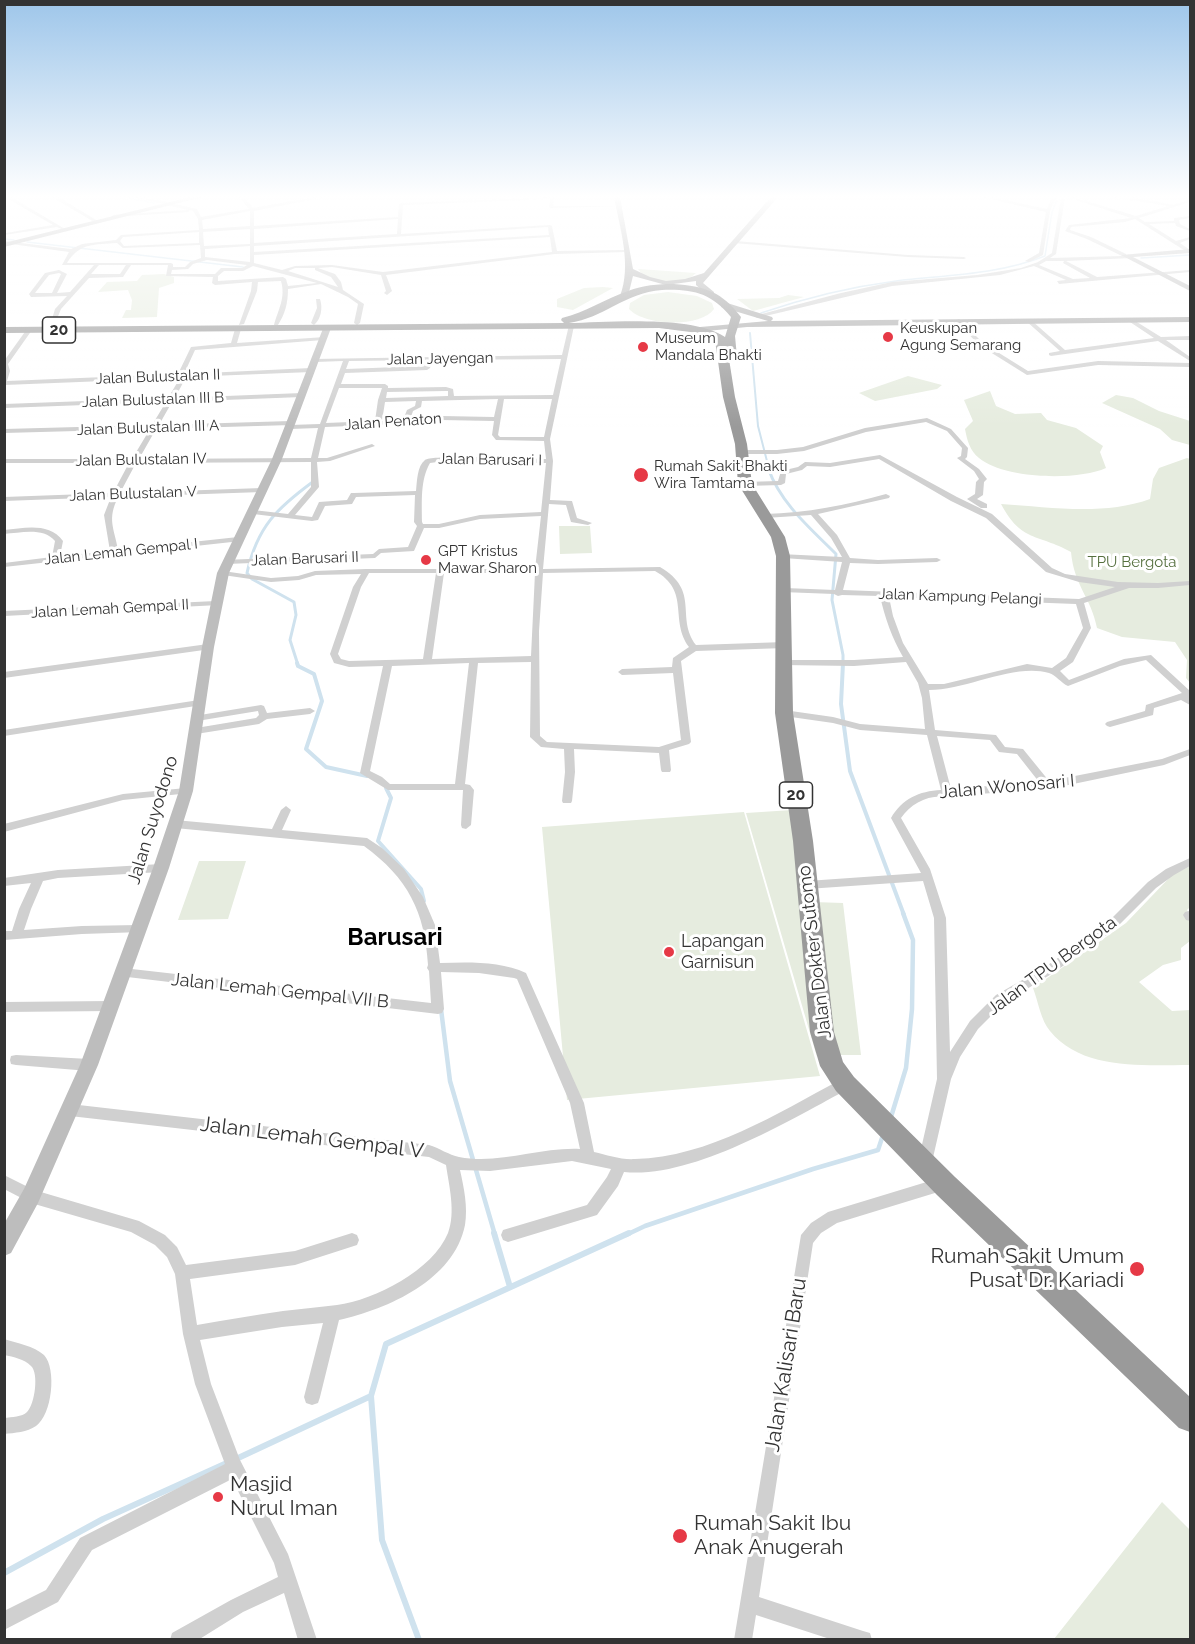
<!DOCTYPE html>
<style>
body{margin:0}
#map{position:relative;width:1195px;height:1644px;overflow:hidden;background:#fff;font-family:Raleway,sans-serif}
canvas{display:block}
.frame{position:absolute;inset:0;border:6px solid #333;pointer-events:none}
</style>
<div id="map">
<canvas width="1195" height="1644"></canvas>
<div class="frame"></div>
</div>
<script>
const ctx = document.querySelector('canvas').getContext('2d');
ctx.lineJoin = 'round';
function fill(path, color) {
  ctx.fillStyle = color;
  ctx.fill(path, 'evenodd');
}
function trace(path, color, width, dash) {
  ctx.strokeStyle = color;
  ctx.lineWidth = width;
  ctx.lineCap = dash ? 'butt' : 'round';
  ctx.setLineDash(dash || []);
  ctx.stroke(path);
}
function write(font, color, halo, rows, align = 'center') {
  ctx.font = font + ' Raleway,sans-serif';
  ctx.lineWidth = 6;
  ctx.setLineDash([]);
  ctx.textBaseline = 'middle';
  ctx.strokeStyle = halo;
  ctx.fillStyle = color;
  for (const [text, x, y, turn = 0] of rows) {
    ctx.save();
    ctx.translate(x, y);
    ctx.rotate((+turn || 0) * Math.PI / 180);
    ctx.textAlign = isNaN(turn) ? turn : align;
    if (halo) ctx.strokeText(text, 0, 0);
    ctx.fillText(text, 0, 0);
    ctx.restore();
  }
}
const green = new Path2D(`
 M638,269L696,273C684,286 648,285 638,269Z
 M164,274L174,277V283L159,288L157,317L122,318L126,310H131L132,300L128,290L98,292L107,282L137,281L142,275Z
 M603,287L613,288L573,310L557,307V299L584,288Z
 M668,292L697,296L712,303L714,309C701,328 644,326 629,309L630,303L644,295Z
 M788,295L804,297L753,311L737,299L779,298Z
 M908,376L942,385L937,389L875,401L859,393Z
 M990,391L996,406L1015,414L1041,413L1047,420L1076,428L1103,446L1100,452L1106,468C1077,481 1004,479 979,458C970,451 967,440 965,429L973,421L964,400Z
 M1116,395L1133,398L1159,411L1190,421V445L1172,440L1160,429L1102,403Z
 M1187,458L1190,459V683L1186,678L1187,660L1175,642L1122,637L1097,628C1091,597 1074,586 1071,552C1037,533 1022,543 1001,504C1050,507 1103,516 1150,499L1153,479L1159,468Z
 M559,526H590L592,553L560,554Z
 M792,810L817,1057L746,813Z
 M744,812L820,1076L567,1100L542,827Z
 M199,861H246L228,919L178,920Z
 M1190,866V907L1187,910L1190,915V941L1181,948V960L1163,965L1139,982L1172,1011L1190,1010V1065C1146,1065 1082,1071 1050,1031C1041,1021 1038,1001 1033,988L1126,923L1172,875Z
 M813,902L843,903L861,1055H832Z
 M1162,1502L1190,1530V1639H1054Z`);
const streamFar5 = new Path2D(`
 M124,197L154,203
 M4,239L14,240
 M27,242L243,267
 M1141,258L1190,255
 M761,313C805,298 850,287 896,281C946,275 997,275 1045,256L1052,212L1058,197`);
const streamFar4 = new Path2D(`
 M750,333L758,426L769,469`);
const streamFar3 = new Path2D(`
 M768,468C781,504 810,528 836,554L832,600L843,655V665
 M298,665L290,640L296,615L294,602L252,579L247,573C257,527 277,508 314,481`);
const streamFar2 = new Path2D(`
 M297,663L298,666L314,674L322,701L306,749L326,767L367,776
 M843,663L841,704L850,771L904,915
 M386,788L391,798L378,841L421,889L424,901`);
const streamFar1 = new Path2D(`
 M441,1009L450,1081L495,1235
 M891,1117L906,1068L912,1009L913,940L903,913
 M626,1235L645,1226L813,1169L878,1150L883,1135`);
const stream = new Path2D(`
 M494,1233L510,1287
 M371,1396L382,1540L419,1640
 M236,1459L371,1396L386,1344L629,1233
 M4,1573L103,1519L229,1462`);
const street = new Path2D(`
 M5,197H11L65,229L63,230L57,227L4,235L6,233L53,225Z
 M52,197H58L98,221L94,222Z
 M134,197H143L197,209L201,217L249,209L239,197H244L253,208L314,197H325L254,211V226L398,217L399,204L401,203L554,197L553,206H621L551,208L549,207L550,199L403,205L401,234L550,225L552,226L557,251L626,250L628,251L626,252L555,254L386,275L392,291L387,295L384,293L386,291L381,275L332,267L318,268L335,274L341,282L343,290L364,304L360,323L357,325L354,323L358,304L348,297L321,284L288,289C288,303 285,314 278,325H274C278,310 286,298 281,281L258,282L257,291L244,324L239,325L251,291L252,282L215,285L212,283L213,277L166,276L168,265H131L123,277L89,278L61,309L54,326H50L55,309L67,296L31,297L29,294L45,273L59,270L67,274L57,293L70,292L94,265H62L69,252L4,243V241L71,249L82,244L116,240L121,235L199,230L198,219L193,211L190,210L188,212L111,217L113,215L188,210ZM250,211V226L203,229L202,220ZM398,219L397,234L254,243V229ZM548,227L549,235L254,252V246ZM250,229V244L204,246L203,232ZM199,232V243L124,246L120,241L123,237ZM550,237L552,252L383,272L332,265L295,266L282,270L254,263V255ZM117,243L123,248L200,245L201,258L190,262L185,267H173V264L171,263H67C80,242 95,245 117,243ZM250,246V262L205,257V249ZM207,260L247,265L242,268H221L215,274H171L172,270L188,269L193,264ZM99,265H126L120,274H91ZM253,266L317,283L288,286L286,279L283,277L218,281V276L224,271H243ZM295,268H315V270L331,277L338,287L288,271ZM59,273L61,274L52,293H35L49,275Z
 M982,197H991L1047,209L1052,197H1056L1050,211L1043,255L1029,262L1025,261L1039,253L1046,212Z
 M1061,197H1065L1056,254L1050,258L1122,256L1087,239L1065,231L1069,225L1131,218L1073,199V197L1136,216L1168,206L1111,197H1132L1173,205L1190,200V202L1139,218L1145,222L1174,221V218L1190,216V218L1179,220L1180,224L1190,229V231L1176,226L1175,223L1149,224L1176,241L1190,237V239L1180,243L1190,250V252H1187L1135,219L1125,222L1071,227L1070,230L1091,237L1126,254V256H1131V258L1066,261L1097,277L1190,270V272L1059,284L1057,281L1066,280L1034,266L1000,275L892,286L757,318L754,316L841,293L892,282L977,275L1021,268L1038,262L1052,253ZM1046,261H1064L1063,263L1090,278L1073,279L1039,265Z
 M735,241L908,255L964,257L966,258L964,259L908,257L733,243Z
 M316,299H320C323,308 321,319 314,325L311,323L317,308Z
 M959,319L983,343L1028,371L1098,361L1190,363V367L1098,365L1027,375L979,345L957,322V320Z
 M1132,319L1161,337L1190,336V340H1166L1190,357V361L1158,341L1051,356L1049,355V353L1060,351L1026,321L1031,320L1065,350L1154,338L1130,322V320Z
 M569,325L574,326L550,439L553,461L550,500L572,501L577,518L592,523L588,525L571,522L566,505L549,504L543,569L660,567C701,591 675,617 696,645L785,642L789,645L785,648L696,651L681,661L691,742L689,744L669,750L671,770L670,772H662L661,770L659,753L574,749L575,772L572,801L571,803H563L562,801L565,772L564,749L541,747L530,737L531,662L478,663L465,784L470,785L474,790L471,825L466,829L462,828L461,825L463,790H388L360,773L383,666L349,667L334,663L330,654L353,587L361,574L316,575L299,580L271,582L223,575L219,573L223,571L271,578L298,576L315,571L366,569H535L541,516L480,519L439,528H424L414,551L381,553L375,558L227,564H224V560L373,554L379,549L408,547L417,526L414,522L415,495L356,497L352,504L325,506L318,520L312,521L253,514L249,512L253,510L288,514L311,487V462L136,463L120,493L262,488L266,490L262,492L118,497C107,520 114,527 118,550L238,537L242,539L241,541L4,567V563L52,557L55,541C43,527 21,533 4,534V530C25,528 49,522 63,541L60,556L110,551L104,515L111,497L4,501V497L113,493L129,463H4V459H132L150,429L4,433V429L152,425L166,402L4,408V404L168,398L180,378L4,385V361L27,329L32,330L8,364L10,371L7,381L178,374L191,347L231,343L235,329L238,327L241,329L237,343L325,337V339L323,340L195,350L184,374L311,368L314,370L311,372L186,377L175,398L302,393L305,395L302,397L172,402L159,425L291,421L294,423L291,425L156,429L139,459L311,458L318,428L290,429L287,427L290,425L320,424L343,361L315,362L312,360L313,359L562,355ZM561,359L553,395L454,396L453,389L446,387L388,388V386L385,384H341L345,373L427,370L430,368L432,360ZM426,360L424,366L346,369L349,361ZM339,388H382L378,400L375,421L326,423ZM446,391H448V396L386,398L387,392ZM498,399L494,417L442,416L410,420L413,411L421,407L422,401ZM504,399H552L544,437H500L498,435ZM416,401L415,406L407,410L403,420L382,421L385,402ZM442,420L494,421L492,435L496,440L544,441L546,459C529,459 434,454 425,460C417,466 417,482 416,491L354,493H351L347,500L319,502L312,517L295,515L319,487L317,462L330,461L375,446L372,444L327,458H318L325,427L425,423ZM445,461L546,463L541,512L480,515L439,524H423L422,522C422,503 420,480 430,463ZM655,571C691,591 669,620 689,647L673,658L672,667L622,669L618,672L622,675L673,673L681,740L659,747L547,742L540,736L539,631L543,573ZM369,573H436L423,659L349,661L341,659L338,654L361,587ZM444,573H535L531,656L432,659ZM469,663L455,784H390L382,777L370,771L392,666Z
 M927,418L951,429L968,448L967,457L965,459L979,469L987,479L984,482L983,495L977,499L987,504V508H981L967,499L975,494L976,482L979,479L974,471L957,458L961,456L962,448L947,431L926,422L866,432L804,451L777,454H742L739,452L742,450H777L803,447L865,428Z
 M880,455L957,497L992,514L1052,568L1065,574L1118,582L1158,583L1190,581V585L1158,588H1129L1084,603L1091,628L1073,662L1060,671L1069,680L1124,659L1151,655L1190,691V705L1181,700L1154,708L1153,715L1110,727L1107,726L1105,724L1107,722L1145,711L1146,705L1182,693L1146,660L1120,666L1068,686C1061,683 1056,675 1049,673C1014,663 967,690 929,690L935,730L996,735L1005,747L1023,749L1049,781L1162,759L1190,749V755L1164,765L1059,787L947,797C929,794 911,803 901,818L930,869L946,918L950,1052L970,1021L996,995L1045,967L1106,924L1148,882L1166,869L1190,858V866L1174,875L1156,888L1114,930L1053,973L1004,1003L978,1029L960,1057L951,1079L932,1162L930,1167L925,1168L920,1167L918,1162L937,1079L934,918L923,881L807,889L803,888L801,885L803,882L807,881L921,873L891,818C902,799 919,791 941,790L927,735L860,730L833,723L784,716L779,713L784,710L833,717L860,724L925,729L922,698L918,683L906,662L854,666L782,665L781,663L785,660H854L903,657C892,638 885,618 880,596L842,595L838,596L834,594L782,592V588H785L835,590L842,562L783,558H780V554L842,557L831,538L811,515L765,518L761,516L765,514C807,513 846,505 886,494L890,496L889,498L818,514L837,535L850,558L878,560L937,558L941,560L937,562L878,564L850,563L843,590L1079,599L1115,587L1079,582L1046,572L986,518L951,501L879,459L830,467L807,466L802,470L786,474L785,483L781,485L745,486L741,484L745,482L778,481L781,471L798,467L805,462L830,463ZM889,597L1076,604L1083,628L1066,658L1052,668L1027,664L944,684H928L903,643L893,616ZM937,736L990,740L999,752L1017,754L1039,782L951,789Z
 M216,601L220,603L219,605L4,616V611Z
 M208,644L211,645V649L4,678V672Z
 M199,700L204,703L202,705L4,736V730Z
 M261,705L264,706L267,713L310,708L315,711L310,714L267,719L259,724L196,734L191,731L196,728L256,718L259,715L258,711L197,721L192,718L194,716Z
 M186,788L191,791L190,793L123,800L4,832V824L123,794Z
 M286,806L291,810L282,830L367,838L382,848L404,869L423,897L435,925L440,963C468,962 501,961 526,973L584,1103L594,1152C607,1155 621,1160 635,1159C709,1157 776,1114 840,1080L845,1078L850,1080L852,1084L850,1088C790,1120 693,1179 624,1172L618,1186L597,1215L508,1242L503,1240L501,1235L503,1230L587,1205L607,1177L611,1169L572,1161L490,1171L460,1170C464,1188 468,1207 465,1225C454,1280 388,1309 339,1320L320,1397L318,1403L312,1405L306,1403L304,1397L323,1323L282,1327L200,1340L211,1384L240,1460L288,1554L317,1640H298L284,1593L243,1612L198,1640H170L172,1633L231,1600L278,1577L274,1563L232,1479L92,1550L58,1602L4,1630V1611L46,1590L80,1538L225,1464L195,1384L183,1334L175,1274L167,1257L155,1245L131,1232L31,1203L4,1189V1175L34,1190L139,1221L165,1235L177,1247L186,1265L295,1251L352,1233L357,1235L359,1240L357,1245L295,1265L190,1279L197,1325C226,1320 254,1315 283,1311C301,1309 320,1307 337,1305C375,1300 433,1270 448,1233C456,1212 449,1186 446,1165L429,1157L70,1116L65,1114L63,1110L65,1106L70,1104L429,1145C439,1148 449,1155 459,1157C499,1165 540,1147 580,1149L570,1103L517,979L514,978L479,973L441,972L444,1009L442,1013L438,1014L119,976L117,973L119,970L123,968L431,1003L429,971L427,968L428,965C425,912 408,878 364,846L175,828L170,824L175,820L272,829L281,810Z
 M161,864L165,865L166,868L165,871L161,872L58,878L43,881L31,909L24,930L82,926L138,925L142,926L144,929L142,932L82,934L4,940V931H12L19,909L31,883L4,886V878L58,870Z
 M1189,911H1190V921L1186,920L1183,915L1185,912Z
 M111,1001L115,1002L117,1006L115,1010L111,1011L4,1012V1002Z
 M16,1055L89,1059L94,1061L95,1065L94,1069L89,1071L16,1065L11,1064L10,1060L11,1056Z
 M943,1177L948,1179L950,1184L948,1189L837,1223L821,1233L813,1243L759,1597L863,1631L870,1633L872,1640H833L756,1615L752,1640H734L801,1235L811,1223L828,1212Z
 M4,1339C17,1343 34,1346 44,1355C57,1369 52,1415 36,1426C27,1432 15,1433 4,1434V1418C12,1417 22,1417 27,1412C35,1404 39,1373 31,1366C24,1359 14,1357 4,1355Z`);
const secondary = new Path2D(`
 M1190,249V253L1133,257L1190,286V291L1121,255Z
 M324,326L331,328L282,459L229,573L214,647L193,791L169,868L98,1065L38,1203L11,1253L4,1256V1224L24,1189L80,1065L153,868L179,791L202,647L217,573L272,459Z`);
const primary = new Path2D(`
 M190,197H203L4,247V243Z
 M614,197H620L633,269L650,277L666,281L685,279L704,273L771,197H778L703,283L714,292V296H708L696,285V281L666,285L633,276L628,296L624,298L620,296C632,265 620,229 614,197Z
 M724,302L772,317L773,319L771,321L1190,317V322L747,327L697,332V328L700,327L768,321L721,307V303Z`);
const highway = new Path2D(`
 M674,284C705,286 722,292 741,317L735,336L737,357L729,359L735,397L747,444L752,484L785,537L790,556L793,713L813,841L834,1032L843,1062L854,1077L955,1177L1190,1397V1432L1179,1428L937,1195L836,1091L820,1066L810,1032L793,841L775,713L776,556L771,537L738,484L735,444L723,397L715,340L698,333L659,328L4,333V327L564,323L561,320L562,318C586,312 605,299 628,291C643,285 658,284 674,284ZM662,290C693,289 711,293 731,317L725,337C694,315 608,322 569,323C604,318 624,293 662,290Z`);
const markers = [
 [888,337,6,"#e63946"],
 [643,347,6,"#e63946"],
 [641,475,8,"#e63946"],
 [426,560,6,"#e63946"],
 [669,952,6,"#e63946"],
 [1137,1269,8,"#e63946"],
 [218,1497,6,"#e63946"],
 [680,1536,8,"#e63946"]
];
const farPoinames = [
 ["Keuskupan",900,328],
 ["Agung Semarang",900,345],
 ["Museum",655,338],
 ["Mandala Bhakti",655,355],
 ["Rumah Sakit Bhakti",654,466],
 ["Wira Tamtama",654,483],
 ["GPT Kristus",438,551],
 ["Mawar Sharon",438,568]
];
const farStreetnames = [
 ["Jalan Jayengan",440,359,-1],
 ["Jalan Bulustalan II",158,377,-2],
 ["Jalan Bulustalan III B",153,400,-2],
 ["Jalan Penaton",393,422,-4],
 ["Jalan Bulustalan III A",148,428,-2],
 ["Jalan Bulustalan IV",141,460,-1],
 ["Jalan Barusari I",490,460,1],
 ["Jalan Bulustalan V",133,494,-2],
 ["Jalan Lemah Gempal I",121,552,-6],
 ["Jalan Barusari II",305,559,-2],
 ["Jalan Kampung Pelangi",960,597,2],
 ["Jalan Lemah Gempal II",110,609,-3]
];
const farParknames = [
 ["TPU Bergota",1132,562]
];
const shields = [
 [59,330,33],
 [796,795,33]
];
const shieldNames = [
 ["20",59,330],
 ["20",796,795]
];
const streetNames = [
 ["Jalan Wonosari I",1007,787,-5],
 ["Jalan Suyodono",153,820,-73],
 ["Jalan Dokter Sutomo",815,952,-97],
 ["Jalan TPU Bergota",1052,966,-36],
 ["Jalan Lemah Gempal VII B",280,991,6]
];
const poiNames = [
 ["Lapangan",681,942],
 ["Garnisun",681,963]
];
const nearStreetnames = [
 ["Jalan Lemah Gempal V",312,1138,7],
 ["Jalan Kalisari Baru",786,1365,-81]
];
const nearPoinames = [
 ["Rumah Sakit Umum",1124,1257,"right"],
 ["Pusat Dr. Kariadi",1124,1281,"right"],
 ["Masjid",230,1485],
 ["Nurul Iman",230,1509],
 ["Rumah Sakit Ibu",694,1524],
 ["Anak Anugerah",694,1548]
];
const districtNames = [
 ["Barusari",395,938]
];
fill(green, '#e6ecdf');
trace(streamFar5, '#cfe2ee', 1.5);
trace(streamFar4, '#cfe2ee', 2);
trace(streamFar3, '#cfe2ee', 3);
trace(streamFar2, '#cfe2ee', 4);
trace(streamFar1, '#cfe2ee', 4.5);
trace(stream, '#cfe2ee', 6);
fill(street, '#d0d0d0');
fill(secondary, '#bdbdbd');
fill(primary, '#ababab');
fill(highway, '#9a9a9a');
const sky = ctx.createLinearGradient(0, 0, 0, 427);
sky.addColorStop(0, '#9ec6ea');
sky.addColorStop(0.46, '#fff');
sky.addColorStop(1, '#ffffff00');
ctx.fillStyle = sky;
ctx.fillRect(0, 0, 1195, 427);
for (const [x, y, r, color] of markers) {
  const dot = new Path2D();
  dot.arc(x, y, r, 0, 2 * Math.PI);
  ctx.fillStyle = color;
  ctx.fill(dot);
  trace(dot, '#fff', 2);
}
write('15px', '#333', '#fff', farPoinames, 'left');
write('15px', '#333', '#fff', farStreetnames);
write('15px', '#56703f', '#fff', farParknames);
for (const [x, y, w] of shields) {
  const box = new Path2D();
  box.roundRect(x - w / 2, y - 13, w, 26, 4.5);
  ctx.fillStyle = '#fff';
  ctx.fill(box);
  trace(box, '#333', 1.5);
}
write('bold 16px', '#333', null, shieldNames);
write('18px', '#333', '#fff', streetNames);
write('18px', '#333', '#fff', poiNames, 'left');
write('21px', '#333', '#fff', nearStreetnames);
write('21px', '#333', '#fff', nearPoinames, 'left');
write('bold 24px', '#000', '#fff', districtNames);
</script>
